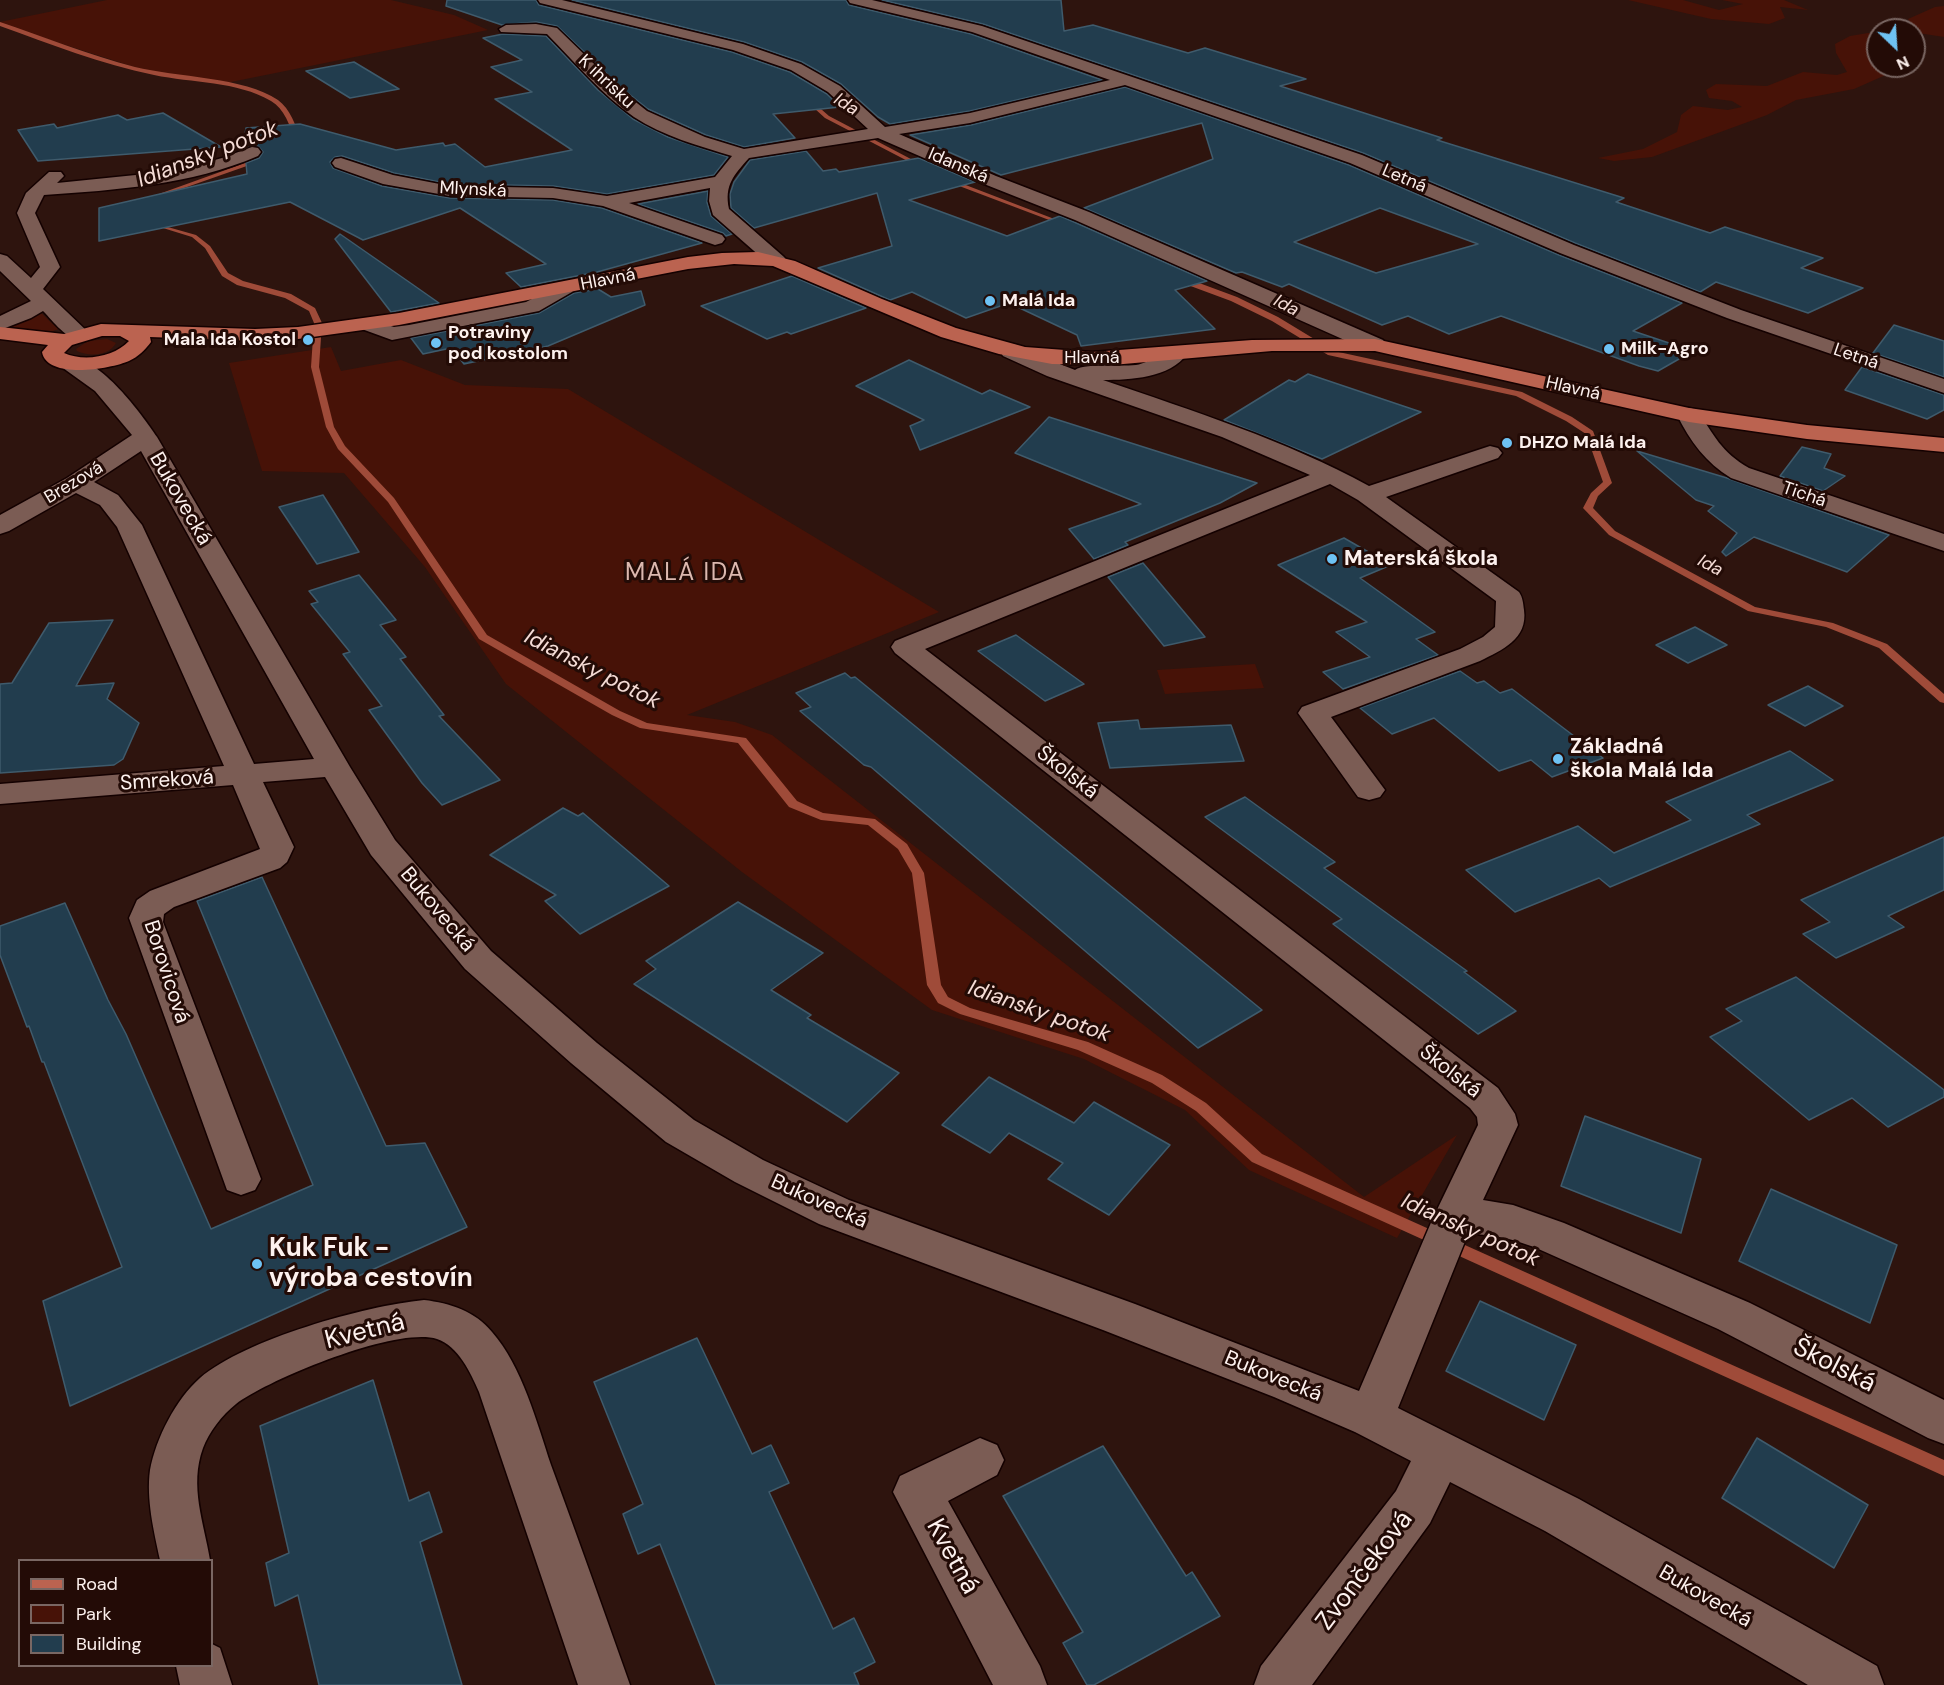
<!DOCTYPE html>
<meta charset="utf-8">
<style>
body{margin:0}
#map{position:relative;width:1944px;height:1685px;overflow:hidden;background:#2e140e;font-family:"DM Sans",sans-serif}
canvas{display:block}
.legend{position:absolute;left:18px;top:1559px;width:195px;height:108px;box-sizing:border-box;background:#230b06;border:2px solid #7a6763;margin:0;padding:8px 10px;list-style:none;font-size:18px;color:#fdf1ee}
.legend li{display:flex;align-items:center;gap:12px;height:30px}
.legend b{width:30px;border:2px solid #7a6763}
.north{position:absolute;left:1866px;top:18px;width:60px;height:60px;box-sizing:border-box;background:#230b06;border:2px solid #7a6763;border-radius:50%;rotate:155deg;font-size:16px;font-weight:700;line-height:24px;text-align:center;color:#fdf1ee}
.north::after{content:'';display:block;margin:auto;width:21px;height:27px;background:#6ec2f3;clip-path:polygon(50% 0,100% 100%,50% 72%,0 100%)}
</style>
<div id="map">
<canvas width="1944" height="1685"></canvas>
<ul class="legend">
<li><b style="height:8px;background:#bb6350"></b>Road</li>
<li><b style="height:16px;background:#471207"></b>Park</li>
<li><b style="height:16px;background:#223d4e"></b>Building</li>
</ul>
<div class="north">N</div>
</div>
<script>
const ctx = document.querySelector('canvas').getContext('2d');
ctx.lineJoin = 'round';
function fill(path, color) {
  ctx.fillStyle = color;
  ctx.fill(path, 'evenodd');
}
function trace(path, color, width, dash) {
  ctx.strokeStyle = color;
  ctx.lineWidth = width;
  ctx.lineCap = dash ? 'butt' : 'round';
  ctx.setLineDash(dash || []);
  ctx.stroke(path);
}
function write(font, color, halo, rows, align = 'center') {
  ctx.font = font + ' "DM Sans",sans-serif';
  ctx.lineWidth = 6;
  ctx.setLineDash([]);
  ctx.textBaseline = 'middle';
  ctx.strokeStyle = halo;
  ctx.fillStyle = color;
  for (const [text, x, y, turn = 0] of rows) {
    ctx.save();
    ctx.translate(x, y);
    ctx.rotate((+turn || 0) * Math.PI / 180);
    ctx.textAlign = isNaN(turn) ? turn : align;
    if (halo) ctx.strokeText(text, 0, 0);
    ctx.fillText(text, 0, 0);
    ctx.restore();
  }
}
const green = new Path2D(`
 M107,0H391L454,15L488,30L221,84L153,73L0,24V22Z
 M1628,0H1683L1719,10L1743,4L1722,0H1784L1808,10L1780,7L1785,18L1769,24L1711,19Z
 M1944,6V37L1918,33L1908,19L1935,7Z
 M1868,33L1878,34V66H1906L1854,89L1796,100L1767,115L1652,157L1614,161L1598,158L1643,149L1677,132L1681,115L1693,106L1728,110L1742,107L1732,101L1709,98L1706,90L1716,84L1767,86L1803,72L1837,75L1847,72L1836,53L1835,44L1850,36Z
 M40,312L58,329L46,334L0,329Z
 M107,339L116,343C109,356 89,357 77,351L76,349L88,341Z
 M331,347L341,371L401,360L465,385L568,389L939,612L687,715L735,722L772,735L1364,1197L1457,1135L1397,1238L1249,1170L1185,1110L1084,1059L932,1010L742,872L506,684L425,567L344,473L262,471L229,363Z
 M1255,664L1264,688L1165,694L1157,670Z`);
const stream = new Path2D(`
 M0,22C45,37 89,55 135,67C175,77 245,77 278,100C290,109 297,126 299,140L296,142L293,140C291,125 284,109 271,101C237,81 192,83 154,75C101,64 50,44 0,26Z
 M806,96L829,116L928,168L923,169L825,118L804,99Z
 M259,158L262,160L261,161L150,200L145,199Z
 M946,179H950L1070,225L1065,226L946,181Z
 M150,222L196,235L210,246L228,273L243,281L291,294L315,308L322,323L319,367L334,427L345,446L394,498L487,635L620,711L647,723L746,738L797,801L823,813L875,819L907,844L924,873L941,985L948,997L970,1008L1088,1042L1162,1075L1206,1103L1262,1154L1944,1460V1476L1252,1162L1196,1111L1152,1083L1078,1050L960,1014L938,1003L927,985L912,873L898,849L868,825L821,820L789,807L738,743L640,728L612,715L479,639L388,502L338,449L326,427L311,367L314,323L309,311L285,298L237,285L222,276L205,248L192,237L150,224Z
 M1177,277H1183L1237,297L1278,317L1334,351L1522,392L1572,417L1593,431L1612,483L1598,496L1593,508L1615,531L1755,607L1833,623L1887,644L1944,694V703L1940,702L1879,648L1826,627L1748,611L1609,535L1583,508L1591,493L1603,482L1586,434L1566,421L1516,396L1328,355L1272,321L1231,301L1177,281Z`);
const building = new Path2D(`
 M447,0H536L539,5L732,52L790,72L827,94L840,107L773,114L795,138L744,147L706,135L648,109L624,90L557,26L536,22L502,25L446,6Z
 M572,0H846L849,5L971,34L1102,80L970,111L890,124L878,117L841,84L802,62L744,42Z
 M882,0H1061L1064,31L1093,25L1188,53L1205,48L1306,79L1280,86L1442,138L1437,140L1624,198L1616,202L1710,233L1725,227L1823,258L1801,268L1863,288L1808,313L1716,282L1700,292L1575,243L1363,153L983,24Z
 M503,34L546,36L598,90L633,119L668,137L728,157L714,175L607,194L553,186L450,184L394,173L342,156L335,157L330,162L333,168L382,186L450,198L553,200L602,208L702,243L597,272L521,287L506,273L546,264L460,208L363,240L290,202L99,241V208L247,174L246,163L259,158L263,152L258,146L251,145L243,148L246,128L300,124L396,150L443,143L445,146L455,144L485,167L572,150L495,99L532,92L491,67L522,60L483,38Z
 M354,62L399,89L350,98L306,71Z
 M1125,87L1349,165L1559,255L1682,303L1633,331L1693,351L1658,371L1639,366L1501,316L1449,334L1408,316L1382,325L1289,284L1282,287L1242,272L1236,273L1084,208L1213,159L1202,123L1001,175L910,135L971,125ZM1380,208L1478,244L1376,273L1294,242Z
 M163,113L221,147L38,161L18,130L54,124L57,128L118,115L127,120Z
 M806,151L823,171L836,169L839,172L919,158L975,182L909,200L1007,236L1060,216L1074,222L1207,281L1175,290L1215,329L1081,346L1077,335L1009,303L966,318L912,292L890,300L883,297L818,268L892,246L877,193L754,228L731,208L730,194L734,182L750,160Z
 M708,191L707,202L711,216L732,234L726,236L723,233L638,204Z
 M340,234L409,282L439,303L391,312L335,239Z
 M792,276L866,308L791,334L787,332L767,339L701,306Z
 M598,289L611,297L641,291L645,305L548,346L464,364L451,348L423,354L411,338L539,313L574,293Z
 M1894,325L1944,341V377L1873,353Z
 M909,360L982,394L990,390L1030,407L920,450L910,426L924,420L856,386Z
 M1862,367L1944,395V410L1927,419L1845,390Z
 M1308,374L1421,412L1322,459L1224,420L1289,380L1295,382Z
 M1049,417L1257,483L1220,503L1125,542L1128,545L1094,559L1069,529L1141,504L1015,453Z
 M1802,447L1831,454L1824,468L1845,476L1823,491L1780,476Z
 M1637,451L1727,478L1889,535L1847,572L1754,537L1726,556L1722,552L1737,533L1708,511L1714,506L1696,500Z
 M323,495L359,552L317,564L279,507Z
 M1344,538L1391,565L1360,578L1435,632L1416,639L1438,655L1343,689L1323,672L1370,657L1336,632L1367,622L1278,565Z
 M1143,563L1205,637L1164,646L1108,577Z
 M359,575L396,620L380,625L406,657L400,659L444,715L439,716L500,780L442,805L422,783L369,710L382,706L343,654L350,652L311,604L318,602L309,591Z
 M113,620L76,686L114,683L107,699L139,723L123,759L114,765L0,773V684L12,683L49,623Z
 M1695,627L1727,645L1688,663L1656,645Z
 M1016,635L1084,684L1045,701L978,651Z
 M1460,671L1477,683L1484,681L1500,693L1512,689L1603,758L1552,777L1531,760L1499,771L1434,718L1392,734L1360,708Z
 M845,673L851,678L855,677L1262,1010L1198,1048L871,767L864,765L800,711L811,707L796,693Z
 M1808,686L1843,706L1805,726L1768,705Z
 M1138,720L1140,729L1231,725L1244,761L1110,768L1098,723Z
 M1790,751L1833,780L1747,815L1760,824L1610,887L1599,878L1515,912L1466,870L1578,826L1614,853L1691,820L1666,802Z
 M1245,797L1335,862L1324,868L1467,971L1464,972L1516,1011L1478,1034L1333,924L1342,919L1205,817Z
 M563,808L578,816L583,813L669,886L580,934L545,901L556,895L490,855Z
 M1944,837V890L1888,916L1904,927L1836,958L1803,934L1830,922L1801,900Z
 M262,877L386,1146L425,1143L467,1227L70,1406L43,1301L122,1267L44,1062H42L29,1026L27,1027L0,955V926L65,903L108,1000L126,1034L211,1229L313,1185L197,901Z
 M738,902L823,953L771,990L811,1015L807,1018L899,1073L847,1122L634,984L656,969L646,961Z
 M1796,977L1944,1090V1097L1888,1127L1852,1098L1809,1120L1710,1037L1742,1021L1726,1009Z
 M989,1077L1074,1123L1094,1102L1170,1145L1109,1215L1048,1179L1063,1163L1009,1133L990,1153L942,1125Z
 M1585,1116L1701,1159L1681,1233L1561,1186Z
 M1771,1189L1897,1245L1870,1323L1739,1261Z
 M1480,1301L1576,1345L1544,1420L1446,1371Z
 M697,1338L752,1454L771,1445L789,1483L769,1492L833,1629L854,1618L875,1662L854,1673L859,1685H716L660,1544L638,1554L623,1514L643,1504L594,1382Z
 M373,1380L409,1501L429,1492L442,1532L420,1542L462,1685H319L298,1595L275,1606L266,1563L289,1553L260,1426Z
 M1757,1438L1868,1505L1834,1568L1722,1498Z
 M1103,1446L1186,1576L1192,1572L1220,1616L1094,1685H1087L1063,1643L1083,1632L1003,1496Z`);
const minor = new Path2D(`
 M538,0H562L743,44L801,64L840,86L885,127L970,113L1110,80L972,32L850,3L848,0H872L982,26L1362,155L1574,245L1741,310L1944,379V393L1727,318L1560,253L1350,163L1125,85L970,123L899,134L996,176L1089,212L1383,340L1386,345L1383,350L1375,351L1367,350L1075,220L984,184L878,138L749,158C734,175 724,185 729,209L784,257L787,261L784,265H770L713,215L709,201L710,188L629,203L722,235L725,239L722,243L715,245L603,206L553,198L450,196L383,184L335,167L332,163L335,159L341,158L393,175L450,186L553,188L607,196L715,177L732,156C699,146 663,136 634,117C602,95 575,62 547,34L501,32L499,29L506,25L536,24L557,28L623,92L647,111L705,137L744,149L868,129L828,92L791,70L733,50L540,3Z
 M252,147L258,148L261,152L258,156C190,185 117,190 44,195L35,213L60,267L43,289L90,334L87,339C68,343 55,323 43,311L31,318L0,330V316L31,301L0,271V254L7,256L31,278L40,267L17,213L26,193L49,172H61L64,176L57,183L175,171L222,158Z
 M565,282L572,284L575,288L572,292L539,311L392,340L359,328L355,324L359,320L366,318L394,327L409,325L526,302Z
 M1011,345L1075,370C1085,363 1120,367 1136,365C1154,362 1167,345 1184,349L1187,354C1170,378 1130,380 1103,380C1193,411 1285,440 1369,486L1490,446L1498,448L1502,453L1498,458L1386,497L1519,592C1523,598 1523,603 1524,610C1528,639 1502,650 1480,661L1331,717L1385,790L1380,797L1369,800L1358,797L1298,713L1302,707L1460,649L1483,637L1495,627L1496,601L1358,500L1330,484L925,649L1498,1088L1515,1114L1518,1125L1483,1200L1513,1205L1564,1223L1750,1303L1944,1400V1444L1928,1438L1718,1329L1534,1247C1512,1239 1492,1234 1468,1234L1398,1408L1579,1499L1877,1666L1884,1685H1808L1545,1531L1450,1482L1430,1523L1312,1685H1254L1261,1666L1396,1491L1411,1461L1355,1432L1274,1397L1103,1330L819,1224L735,1182L666,1142L571,1063L465,969L371,855L325,777L263,782L294,847L287,862L280,868L174,907L164,914L163,922L261,1179L255,1190L241,1195L227,1190L129,918L137,900L150,891L260,849L233,785L0,804V784L224,766L117,527L100,505L76,493L9,531L0,534V515L67,478L132,435L95,391L63,368L60,363L63,358C95,350 141,413 157,437L350,767L395,840L491,951L597,1043L694,1120L763,1160L849,1200L1135,1304L1359,1391L1433,1218L1478,1125L1477,1117L1470,1108L895,653L891,647L895,641L1310,475L1222,437L1047,376L1003,356L1000,351L1003,346ZM141,451L314,759L254,764L142,525L118,495L94,482Z
 M1689,408L1697,410C1714,435 1721,452 1749,468L1944,534V551L1731,478C1706,463 1690,441 1677,415L1681,410Z
 M424,1300C450,1303 475,1311 492,1332C522,1366 537,1423 551,1465C578,1538 604,1612 630,1685H578L479,1392C471,1373 458,1346 437,1339C397,1326 269,1379 236,1404C222,1415 209,1432 203,1448C189,1486 204,1523 210,1560H160C154,1532 146,1499 150,1470C156,1438 176,1399 200,1378C246,1339 364,1306 424,1300Z
 M980,1438L997,1445L1004,1460L997,1475L948,1501L1040,1666L1047,1685H993L893,1492L900,1476Z
 M212,1644L220,1648L232,1685H180L176,1666H212Z`);
const major = new Path2D(`
 M758,252L795,261L882,299L956,328L1025,347L1092,352L1252,340L1375,339L1689,408L1807,425L1944,438V452L1807,439L1689,422L1375,351H1272L1112,365L1052,364L999,354L941,337L773,266L734,264L688,269L399,325L298,339L255,341L150,337L151,342C145,350 138,357 129,361C111,369 47,380 42,352L48,345L0,339V327L64,334L101,324L255,329L298,327L399,313L688,257L722,253ZM102,336H120L129,341C114,357 84,362 64,353L72,345Z`);
const markers = [
 [990,301,6,"#6ec2f3"],
 [308,340,6,"#6ec2f3"],
 [436,343,6,"#6ec2f3"],
 [1609,349,6,"#6ec2f3"],
 [1507,443,6,"#6ec2f3"],
 [1332,559,6,"#6ec2f3"],
 [1558,759,6,"#6ec2f3"],
 [257,1264,6,"#6ec2f3"]
];
const farStreetnames = [
 ["K ihrisku",606,82,43],
 ["Idanská",958,166,23],
 ["Letná",1404,179,23],
 ["Mlynská",473,190,3],
 ["Hlavná",608,280,-11],
 ["Letná",1856,357,19],
 ["Hlavná",1092,358],
 ["Hlavná",1573,389,13],
 ["Brezová",74,483,-31],
 ["Tichá",1804,495,19]
];
const farWaternames = [
 ["Ida",846,105,32],
 ["Ida",1286,306,28],
 ["Ida",1710,566,28]
];
const farPoinames = [
 ["Malá Ida",1002,301],
 ["Potraviny",448,333],
 ["pod kostolom",448,354],
 ["Mala Ida Kostol",296,340,"right"],
 ["Milk-Agro",1621,349],
 ["DHZO Malá Ida",1519,443]
];
const streetNames = [
 ["Bukovecká",180,499,60],
 ["Školská",1067,773,38],
 ["Smreková",167,781,-4],
 ["Bukovecká",437,910,50],
 ["Borovicová",166,972,72],
 ["Školská",1450,1072,38],
 ["Bukovecká",819,1202,24],
 ["Bukovecká",1273,1377,22],
 ["Bukovecká",1705,1597,30]
];
const poiNames = [
 ["Materská škola",1344,559],
 ["Základná",1570,747],
 ["škola Malá Ida",1570,771]
];
const waterNames = [
 ["Idiansky potok",208,155,-21],
 ["Idiansky potok",592,670,27],
 ["Idiansky potok",1039,1012,19],
 ["Idiansky potok",1470,1231,24]
];
const quarterNames = [
 ["MALÁ IDA",685,574]
];
const nearPoinames = [
 ["Kuk Fuk -",269,1249],
 ["výroba cestovín",269,1279]
];
const nearStreetnames = [
 ["Kvetná",365,1332,-14],
 ["Školská",1834,1366,27],
 ["Kvetná",952,1557,61],
 ["Zvončeková",1365,1571,-53]
];
fill(green, '#471207');
fill(stream, '#9f4b39');
fill(building, '#223d4e');
trace(building, '#3f5b6c', 1.5);
trace(minor, '#140100', 3);
trace(major, '#140100', 3);
fill(minor, '#7b5c54');
fill(major, '#bb6350');
for (const [x, y, r, color] of markers) {
  const dot = new Path2D();
  dot.arc(x, y, r, 0, 2 * Math.PI);
  ctx.fillStyle = color;
  ctx.fill(dot);
  trace(dot, '#230b06', 2);
}
write('18px', '#fdf1ee', '#230b06', farStreetnames);
write('italic 18px', '#f5dcd6', '#230b06', farWaternames);
write('bold 18px', '#fdf1ee', '#230b06', farPoinames, 'left');
write('21px', '#fdf1ee', '#230b06', streetNames);
write('bold 21px', '#fdf1ee', '#230b06', poiNames, 'left');
write('italic 22px', '#f5dcd6', '#230b06', waterNames);
ctx.letterSpacing = '1.5px';
write('24px', '#dcb8af', '#230b06', quarterNames);
ctx.letterSpacing = '0px';
write('bold 26px', '#fdf1ee', '#230b06', nearPoinames, 'left');
write('26px', '#fdf1ee', '#230b06', nearStreetnames);
</script>
